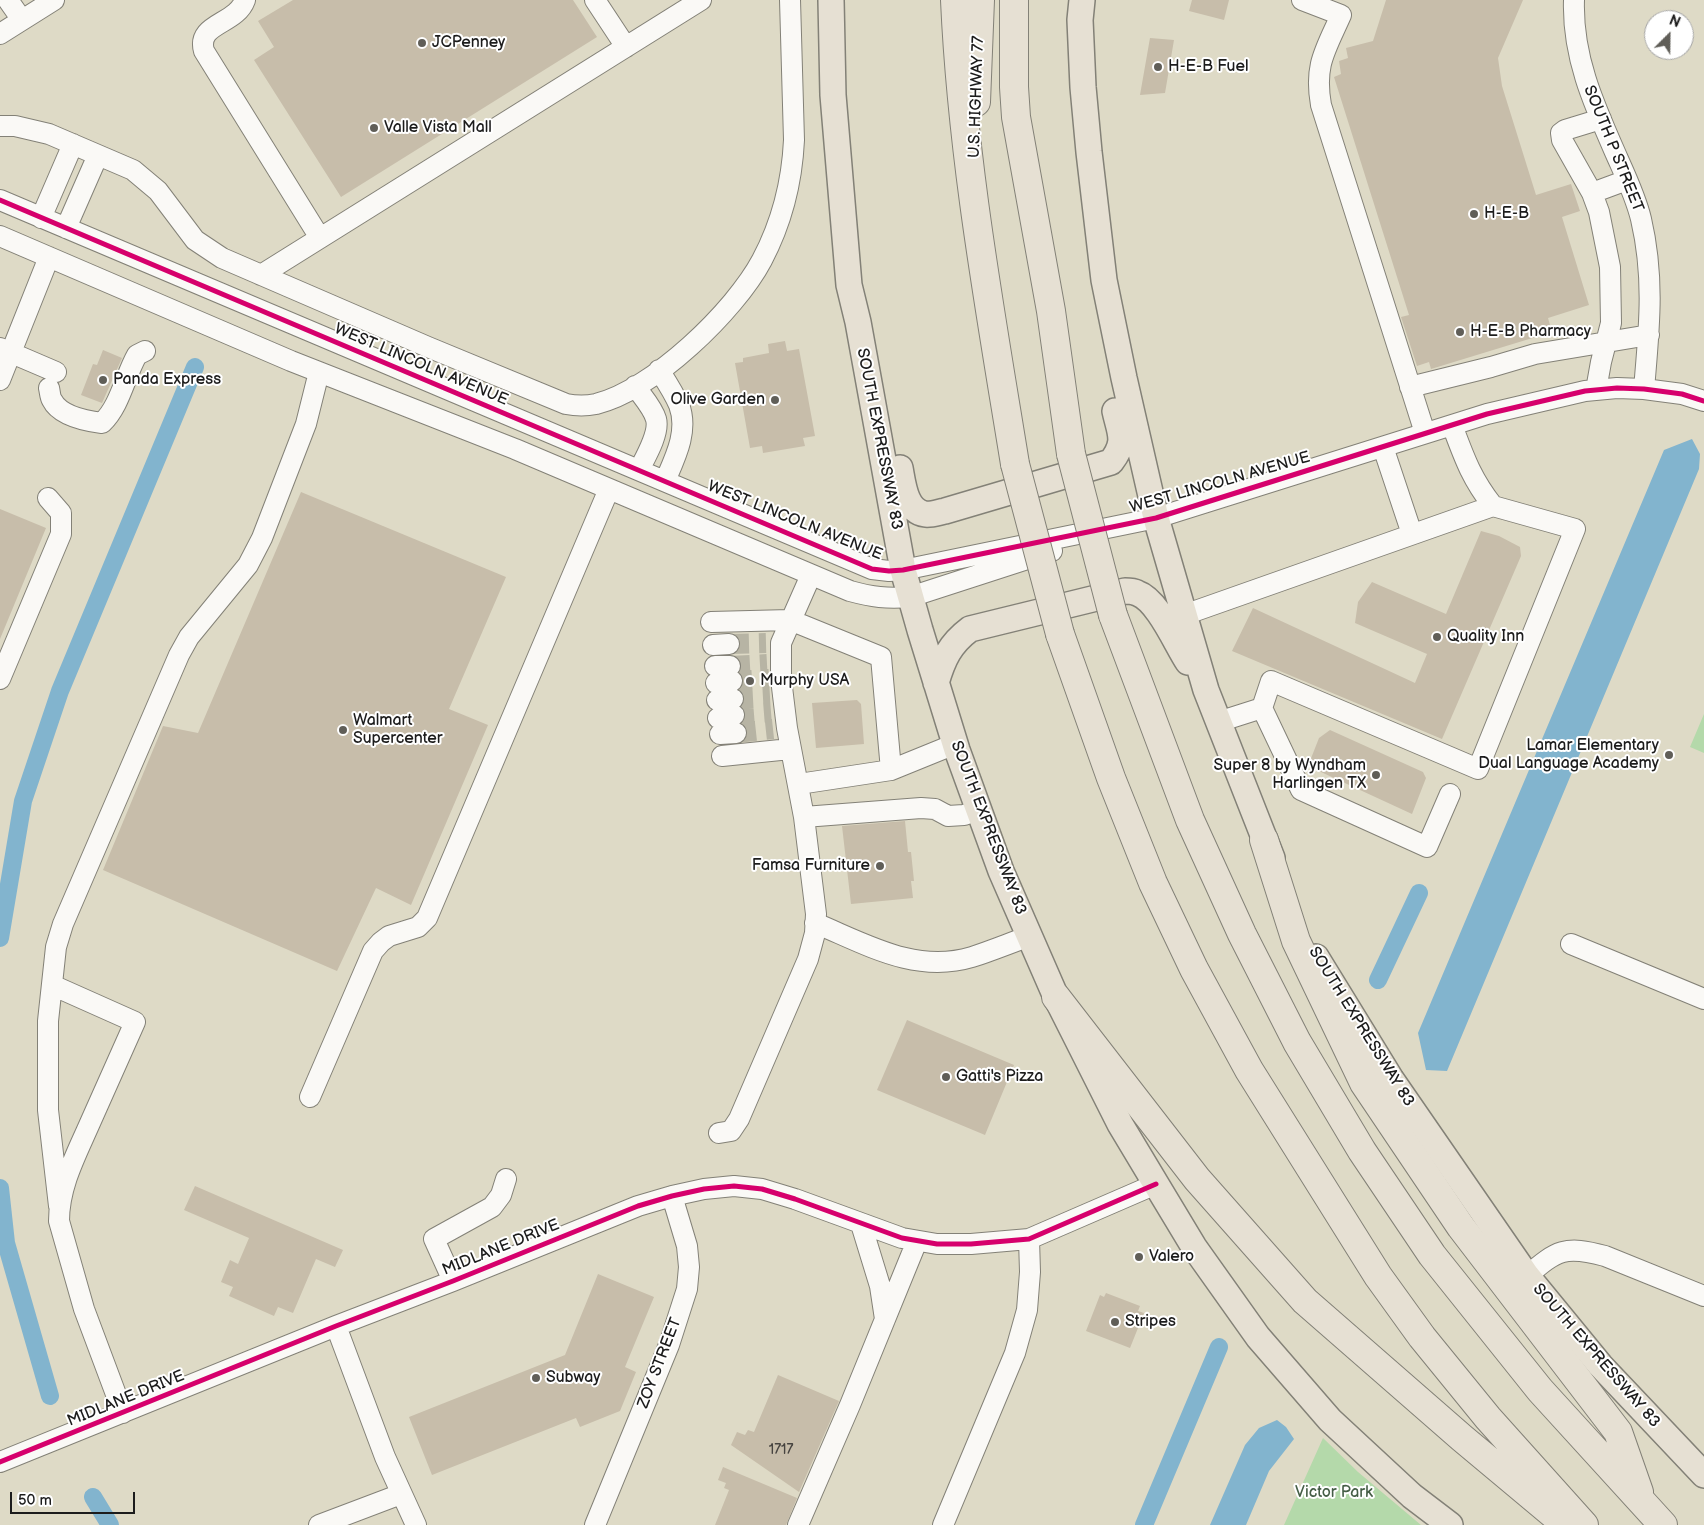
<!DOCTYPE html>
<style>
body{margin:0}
#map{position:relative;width:1704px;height:1525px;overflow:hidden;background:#dedac6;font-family:"Balsamiq Sans",sans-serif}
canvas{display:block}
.north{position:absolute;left:1644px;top:10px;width:50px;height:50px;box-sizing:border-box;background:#fff;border:1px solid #a4a4a4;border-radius:50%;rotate:23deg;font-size:14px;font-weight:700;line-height:20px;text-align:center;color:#1c1c1c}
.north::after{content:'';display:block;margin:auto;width:18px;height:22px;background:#605e58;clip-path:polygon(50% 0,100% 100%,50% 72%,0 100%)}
.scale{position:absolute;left:10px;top:1492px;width:125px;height:22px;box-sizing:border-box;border:2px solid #1c1c1c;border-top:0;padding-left:6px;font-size:15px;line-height:18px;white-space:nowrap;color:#1c1c1c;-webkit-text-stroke:4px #fff;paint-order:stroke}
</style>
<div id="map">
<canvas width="1704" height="1525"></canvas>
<div class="north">N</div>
<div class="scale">50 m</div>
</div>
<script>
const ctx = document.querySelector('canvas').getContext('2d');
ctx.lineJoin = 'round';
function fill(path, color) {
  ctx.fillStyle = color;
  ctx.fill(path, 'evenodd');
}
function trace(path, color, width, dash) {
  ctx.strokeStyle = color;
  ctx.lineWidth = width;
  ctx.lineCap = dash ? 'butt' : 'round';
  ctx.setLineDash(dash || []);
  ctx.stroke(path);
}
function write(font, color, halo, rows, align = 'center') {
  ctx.font = font + ' "Balsamiq Sans",sans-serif';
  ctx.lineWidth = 4;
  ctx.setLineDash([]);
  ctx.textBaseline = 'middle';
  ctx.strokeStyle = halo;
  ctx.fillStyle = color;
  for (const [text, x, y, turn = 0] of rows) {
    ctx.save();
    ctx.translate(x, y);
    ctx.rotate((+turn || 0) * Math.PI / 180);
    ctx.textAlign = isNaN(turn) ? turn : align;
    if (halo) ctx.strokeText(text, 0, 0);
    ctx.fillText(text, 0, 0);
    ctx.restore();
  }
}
const green = new Path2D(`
 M1704,714V753L1690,747Z
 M1323,1438L1358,1472L1421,1525H1284Z`);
const water = new Path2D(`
 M1692,439L1700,454L1699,469L1447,1071L1426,1070L1418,1033L1664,450Z
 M1277,1420L1286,1427L1294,1439L1269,1471L1246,1525H1210L1245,1445L1259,1428Z`);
const canal = new Path2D(`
 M0,938L23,801L60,691L195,367
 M1378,980L1419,893
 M0,1188L6,1243L50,1396
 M93,1497L110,1525
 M1144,1525L1219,1347`);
const building = new Path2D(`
 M293,0H573L597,37L341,197L254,60L274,47L258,21Z
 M1192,0H1229L1224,20L1189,11Z
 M1386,0H1523L1498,58L1502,86L1536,195L1571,184L1580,211L1562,217L1589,305L1548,318L1552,332L1431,369L1429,362L1417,366L1401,317L1409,315L1334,77L1341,74L1339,61L1348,58L1346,48L1373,41Z
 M1150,38L1174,40L1165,93L1140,95Z
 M785,341L787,351L799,349L815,436L803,438L805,446L763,453L762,446L750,448L735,363L743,362V358L769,353L768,344Z
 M103,350L122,358L102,403L81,395L93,364L97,365Z
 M301,492L506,577L449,709L488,725L411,905L376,888L337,971L103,870L163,726L198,733Z
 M0,509L46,528L0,639Z
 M1481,531L1499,536L1520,547L1521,556L1442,739L1232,651L1253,608L1415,683L1427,654L1355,623L1358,602L1372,582L1446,614Z
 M857,700L861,704L864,744L816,748L812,703Z
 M1330,730L1423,772L1426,778L1412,814L1308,766L1319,738Z
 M905,821L908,852H911L914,881H911L913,898L851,904L842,826Z
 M907,1020L1014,1065L985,1135L877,1090Z
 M195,1186L343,1250L335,1267L316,1259L293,1313L278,1307L274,1316L229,1296L233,1287L221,1282L230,1260L238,1264L249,1238L184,1210Z
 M598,1274L654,1297L625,1367L636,1372L620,1411L580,1427L576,1418L432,1475L409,1417L565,1355Z
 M1106,1293L1140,1306L1138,1311L1144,1313L1130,1348L1086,1331L1100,1295L1104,1297Z
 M778,1375L839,1401L799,1492L731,1445L737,1432L745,1435L748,1430L754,1432Z
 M723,1467L797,1498L786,1525H715L729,1490L724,1488L726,1483L718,1480Z`);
const minorTunnel = new Path2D(`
 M729,644L766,643
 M730,666L767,664
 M732,681L769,679
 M733,699L770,697
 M734,715L771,712
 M736,733L773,729`);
const minor = new Path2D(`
 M8,0L22,20
 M245,0C236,25 196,23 204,51L320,238
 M595,0L626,47
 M1302,0L1341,15C1325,51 1314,65 1321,105L1425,433
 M1574,0C1572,58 1595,107 1618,159C1627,179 1636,198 1641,219C1655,279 1649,330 1644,389
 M0,34L54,0
 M0,126H15L49,134L133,170L158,191L195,240L222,258L428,347L566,404C577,406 586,406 596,404C653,390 735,311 762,260C781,224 792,182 794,140L790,0
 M1592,193L1627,180
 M0,200L872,569L889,571L903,570L1156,518L1487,414L1585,391L1617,388L1644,389L1682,394L1704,401
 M41,218L73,144
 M66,228L98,155
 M0,236L291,361L515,449L850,591C872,597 887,599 910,597L1052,551
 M261,275L701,0
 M0,348L56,372
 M659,370C666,381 674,393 679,405C689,431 675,458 665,481
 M0,380L49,257
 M635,386C642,396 653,408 656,419C660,433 645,458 639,470
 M1410,387L1491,367L1535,354L1649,335
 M49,388C50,392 50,397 52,400C60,416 86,421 102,423C120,406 125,376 137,355L145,351
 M1596,390L1601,362L1611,323L1610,267L1599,212L1592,193L1562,140L1561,133L1565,130L1601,119
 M1383,447L1412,534
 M1184,615L1493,506C1471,478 1464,457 1452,425
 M711,622L790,620L881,657L891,770
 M713,645L729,644
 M715,666H730
 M0,679L61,534V513L48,498
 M716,683L732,681
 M717,700L733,699
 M1262,708L1271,681L1478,769L1575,529L1493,506
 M718,718L734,715
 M1218,722L1262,708L1301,790L1427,847L1450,794
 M720,734L736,733
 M722,756L790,749
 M799,784L891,770L955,744
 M804,817L921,808L935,809L948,816L964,815L979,810
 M815,923C866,944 915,974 972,957C991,951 1010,943 1030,936
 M1571,944L1704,999
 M52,985L135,1022C120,1056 105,1089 90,1123C76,1155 59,1186 59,1221L84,1309L123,1413
 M310,1097L373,951L381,942L389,936L418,927L427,918L609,489
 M719,1133L731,1131L739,1119L808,959L815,933L816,914L804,817L787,728L781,679V643L811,575
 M59,1206L48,1110V1021L56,947L63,924L179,655L189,637L248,565L262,538L306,424L319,372
 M861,1224L880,1286L885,1319
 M1527,1276C1557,1250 1565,1245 1605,1256L1704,1296
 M453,1281L434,1239L492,1207L501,1195L506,1179
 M336,1326L385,1457L416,1525
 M0,1462L336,1326L453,1281L638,1206L672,1196L704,1189L734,1186L762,1189L795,1199L902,1238L937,1244H971L1029,1239L1156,1184
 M319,1525L401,1494
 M595,1525L669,1345L687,1289L689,1267L687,1246L672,1196
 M798,1525L850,1405L917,1241
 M943,1525L1015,1353L1027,1310L1030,1272L1029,1239`);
const major = new Path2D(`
 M831,0L833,95L849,285L858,322L903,570L920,630L957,750L1001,871L1056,997L1120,1124L1156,1184L1194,1247L1258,1337L1330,1420L1412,1496L1450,1525
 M1082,0L1080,20L1083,87L1089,152L1104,280L1124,378L1156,518L1206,690L1272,858
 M900,468C903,483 905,511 925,514C931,515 939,512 945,511L1111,462C1127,441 1120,434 1115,411
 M936,683C943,659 950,644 970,629L1125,591C1129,591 1133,591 1137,593C1158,600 1176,644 1188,662
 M1316,957L1391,1079L1527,1276L1600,1365L1704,1475`);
const highway = new Path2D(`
 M955,0C962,156 990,310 1015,464
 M1014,0V87L1016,117L1051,311L1071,454
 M976,102L980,0
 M1113,615L1190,820L1242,934L1297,1042L1362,1151L1432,1255L1540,1390L1663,1525
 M1060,634L1111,778L1153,883L1194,969L1249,1070L1378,1276L1422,1337L1488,1418L1584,1525
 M1264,840L1296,941L1364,1083L1461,1227L1618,1432L1639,1492
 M1056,997L1197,1179L1305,1301L1462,1438L1559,1519`);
const highwayBridge = new Path2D(`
 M1071,454L1113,615
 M1015,464L1060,634`);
const cycleway = new Path2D(`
 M0,200L872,569L889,571L903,570L1156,518L1487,414L1585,391L1617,388L1644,389L1682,394L1704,401
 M0,1462L336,1326L453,1281L638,1206L672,1196L704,1189L734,1186L762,1189L795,1199L902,1238L937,1244H971L1029,1239L1156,1184`);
const markers = [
 [422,43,5,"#605e58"],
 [1158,67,5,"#605e58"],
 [374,128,5,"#605e58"],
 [1474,214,5,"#605e58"],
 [1460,332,5,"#605e58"],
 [103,380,5,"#605e58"],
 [775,400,5,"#605e58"],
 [1437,637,5,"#605e58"],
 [750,681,5,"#605e58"],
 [343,730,5,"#605e58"],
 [1669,755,5,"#605e58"],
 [1376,775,5,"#605e58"],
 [880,866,5,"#605e58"],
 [946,1077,5,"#605e58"],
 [1139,1257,5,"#605e58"],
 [1115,1322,5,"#605e58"],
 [536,1378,5,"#605e58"]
];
const numberNames = [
 ["1717",781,1450]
];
const poiNames = [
 ["JCPenney",432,43],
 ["H-E-B Fuel",1168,67],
 ["Valle Vista Mall",384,128],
 ["H-E-B",1484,214],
 ["H-E-B Pharmacy",1470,332],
 ["Panda Express",113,380],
 ["Olive Garden",765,400,"right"],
 ["Quality Inn",1447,637],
 ["Murphy USA",760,681],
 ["Walmart",353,721],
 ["Supercenter",353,739],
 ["Lamar Elementary",1659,746,"right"],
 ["Dual Language Academy",1659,764,"right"],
 ["Super 8 by Wyndham",1366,766,"right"],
 ["Harlingen TX",1366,784,"right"],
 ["Famsa Furniture",870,866,"right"],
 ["Gatti's Pizza",956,1077],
 ["Valero",1149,1257],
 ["Stripes",1125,1322],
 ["Subway",546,1378]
];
const streetNames = [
 ["U.S. HIGHWAY 77",977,97,-88],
 ["SOUTH P STREET",1613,149,68],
 ["WEST LINCOLN AVENUE",421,365,23],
 ["SOUTH EXPRESSWAY 83",879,439,79],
 ["WEST LINCOLN AVENUE",1220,483,-16],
 ["WEST LINCOLN AVENUE",795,521,22],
 ["SOUTH EXPRESSWAY 83",988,828,69],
 ["SOUTH EXPRESSWAY 83",1361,1027,58],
 ["MIDLANE DRIVE",501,1248,-22],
 ["SOUTH EXPRESSWAY 83",1596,1356,49],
 ["ZOY STREET",660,1363,-69],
 ["MIDLANE DRIVE",126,1399,-22]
];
const parkNames = [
 ["Victor Park",1334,1493]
];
fill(green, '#b4d9aa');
fill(water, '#82b4ce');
trace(canal, '#82b4ce', 18);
fill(building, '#c7bdaa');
trace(minorTunnel, '#b7b4a4', 20, [20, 10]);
trace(minor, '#838177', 22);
trace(major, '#838177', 28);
trace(highway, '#838177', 30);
trace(minor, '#faf9f6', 20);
trace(major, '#e6e0d3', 25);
trace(highway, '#e6e0d3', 28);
trace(highwayBridge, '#838177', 30, []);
trace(highwayBridge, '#e6e0d3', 28);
trace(cycleway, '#d6006c', 5);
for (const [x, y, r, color] of markers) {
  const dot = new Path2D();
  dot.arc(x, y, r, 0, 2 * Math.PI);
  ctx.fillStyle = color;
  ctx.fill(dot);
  trace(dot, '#fff', 2);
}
write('14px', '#474440', null, numberNames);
write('16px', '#1c1c1c', '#fff', poiNames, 'left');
write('16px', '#1c1c1c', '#fff', streetNames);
write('16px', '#455e46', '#fff', parkNames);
</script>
